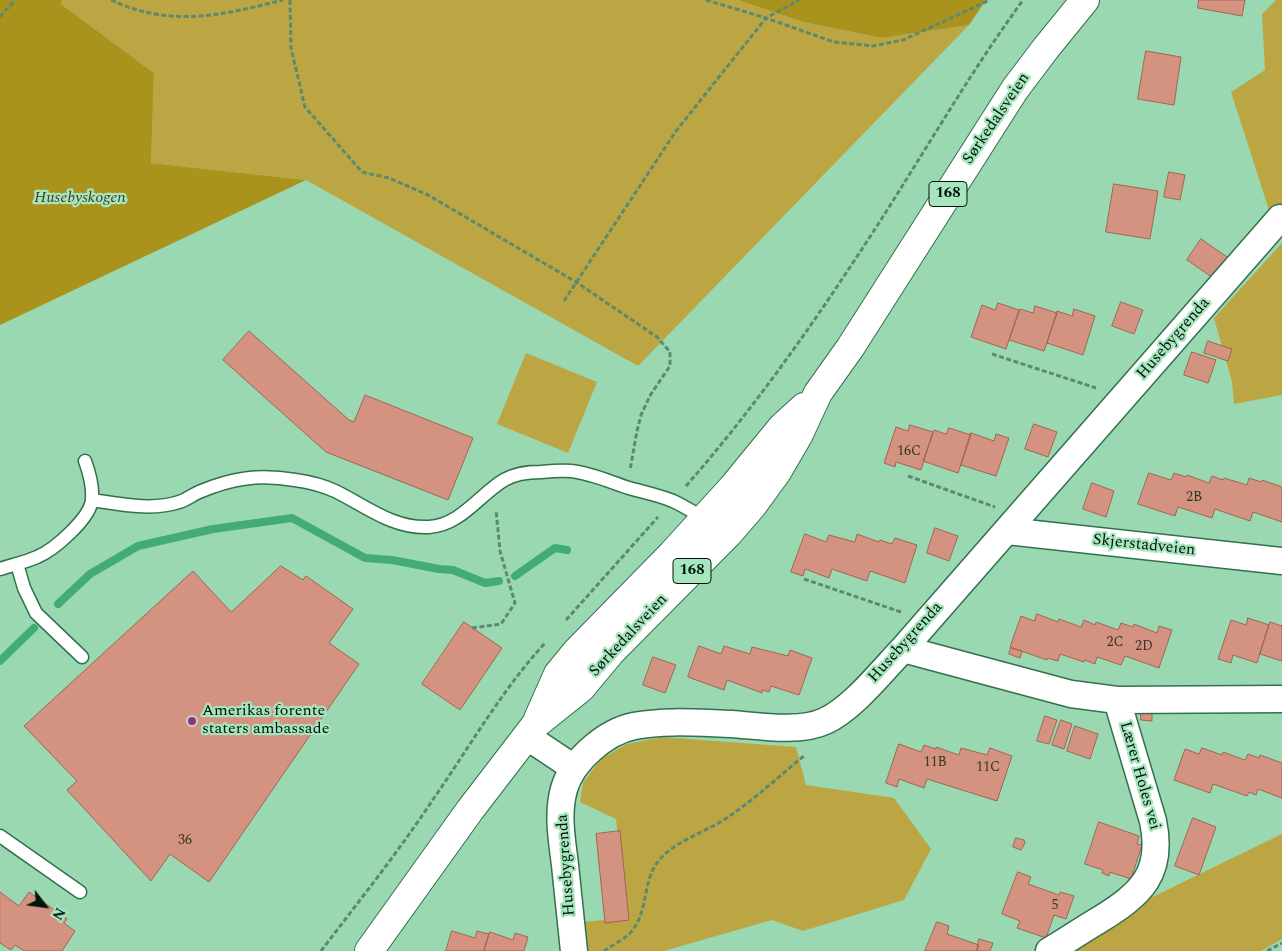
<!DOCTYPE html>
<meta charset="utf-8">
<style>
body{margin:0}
#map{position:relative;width:1282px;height:951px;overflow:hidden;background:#99d8b1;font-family:Spectral,serif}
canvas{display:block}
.north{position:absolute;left:20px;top:881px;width:50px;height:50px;-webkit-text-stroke:4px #a6e5be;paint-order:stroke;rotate:120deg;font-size:14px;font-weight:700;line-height:20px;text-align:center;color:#001407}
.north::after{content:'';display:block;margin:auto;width:18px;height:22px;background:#001407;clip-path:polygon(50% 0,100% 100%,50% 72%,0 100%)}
</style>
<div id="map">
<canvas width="1282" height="951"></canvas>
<div class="north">N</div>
</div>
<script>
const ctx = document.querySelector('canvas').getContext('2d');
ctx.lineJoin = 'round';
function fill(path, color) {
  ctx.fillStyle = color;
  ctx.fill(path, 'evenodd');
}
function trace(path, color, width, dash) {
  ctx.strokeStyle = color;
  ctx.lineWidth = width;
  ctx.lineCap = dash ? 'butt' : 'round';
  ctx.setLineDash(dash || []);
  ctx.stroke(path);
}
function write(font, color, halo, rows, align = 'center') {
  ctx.font = font + ' Spectral,serif';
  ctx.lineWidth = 4.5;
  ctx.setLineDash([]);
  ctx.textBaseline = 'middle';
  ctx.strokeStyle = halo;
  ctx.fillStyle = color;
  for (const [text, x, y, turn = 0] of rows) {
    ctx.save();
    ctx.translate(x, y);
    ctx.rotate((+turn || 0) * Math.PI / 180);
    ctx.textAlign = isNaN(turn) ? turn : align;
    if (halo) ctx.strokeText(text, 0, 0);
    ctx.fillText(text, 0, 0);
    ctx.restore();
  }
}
const green = new Path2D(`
 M62,0H738L803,22L882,38L969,25L638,366L306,180L151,163L154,73L61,4Z
 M1276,0H1282V214L1269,210L1231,92L1265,70L1262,14Z
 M1282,243V395L1234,404L1232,382L1214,318Z
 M526,353L597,382L568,453L497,424Z
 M662,737L796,747L806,785L894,798L931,849L904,900L803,931L772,920L664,951H584L582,922L627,918L616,819L580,802L583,783L601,759L627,744Z
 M1282,834V939L1261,951H1060L1138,904Z`);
const forest = new Path2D(`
 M0,0H62L61,4L154,73L151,163L306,180L0,325Z
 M738,0H986L969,25L882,38L803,22Z`);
const stream = new Path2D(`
 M515,576L555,548L567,550
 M58,604L90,574L138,546L213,529L292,518L365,558L392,560L439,569L453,570L485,583L499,581
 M0,661L34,628`);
const building = new Path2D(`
 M1199,0H1245L1242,16L1198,8Z
 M1146,51L1181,57L1174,105L1138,99Z
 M1169,172L1185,175L1180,200L1164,197Z
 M1114,184L1158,191L1150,239L1106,232Z
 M1201,239L1233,261L1219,282L1187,260Z
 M1121,302L1143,310L1134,334L1112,326Z
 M998,303L1019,310L1006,349L971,337L982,305L995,310Z
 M1035,306L1057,313L1044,351L1009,340L1020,309L1033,313Z
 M1074,309L1095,316L1083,355L1047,343L1057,311L1072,316Z
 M249,331L349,420L354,422L365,395L473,438L448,500L326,452L223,360Z
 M1208,341L1232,349L1228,361L1204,353Z
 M1192,352L1216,360L1208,383L1184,375Z
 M1034,424L1057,432L1048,457L1025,449Z
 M910,425L933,432L921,470L896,462L895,467L884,463L896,427L908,431Z
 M949,428L971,435L958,473L923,461L934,430L946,434Z
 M971,433L994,441L996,434L1009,438L996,476L961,465Z
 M1149,473L1171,480L1174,473L1186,477L1187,475L1209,483L1212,476L1223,480L1224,478L1247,485L1249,478L1261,482L1262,480L1282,487V522L1253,512L1250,521L1215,509L1212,518L1178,507L1175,516L1138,504Z
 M1092,483L1114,491L1106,517L1083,509Z
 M935,528L958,536L949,561L927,553Z
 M805,534L826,542L829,535L855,542L857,534L879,542L880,540L892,544L895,538L917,545L905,583L870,571L867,581L832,569L829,578L805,569L803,576L791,572Z
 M281,566L303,580L306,576L353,609L329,643L359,664L209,882L170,854L151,881L67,790L77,781L24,726L193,571L231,612Z
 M1037,614L1058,622L1059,619L1081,627L1084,620L1095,625L1096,622L1118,630L1121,623L1133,627L1134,624L1157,633L1159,626L1172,630L1159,668L1125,656L1121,665L1097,657L1095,664L1085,660L1084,662L1060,654L1058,661L1047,658V660L1010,647L1021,616L1034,621Z
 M1248,618L1269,625L1257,663L1233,655L1231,663L1218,659L1231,620L1246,625Z
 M464,622L502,648L460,710L422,684Z
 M1270,622L1282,626V661L1260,654Z
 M699,646L721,654L724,646L750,654L752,647L788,656L790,650L812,658L799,695L771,686L769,692L762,690V693L727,680L724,690L688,677Z
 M1011,648L1022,651L1020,658L1009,654Z
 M653,657L676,665L665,693L643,685Z
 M1141,712L1152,713V721L1141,720Z
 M1045,716L1057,720L1049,744L1037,741Z
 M1061,720L1072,724L1064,749L1052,745Z
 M1075,726L1098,734L1090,759L1067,751Z
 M899,744L921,752L924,745L936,749V747L959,755L961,748L987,755L990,748L1012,756L997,801L927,779L924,788L899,779L897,787L886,783Z
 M1202,748L1222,755L1223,752L1245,760L1248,754L1259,758L1260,755L1282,763V798L1258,789L1256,795L1249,792L1247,796L1213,784L1210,793L1174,780L1185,749L1199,754Z
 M1193,818L1216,827L1199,875L1175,866Z
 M1099,822L1139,836L1137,844L1142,845L1131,879L1110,872L1109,876L1102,873L1103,870L1085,864Z
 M620,831L629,920L605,923L596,834Z
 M1016,838L1024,840L1025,843L1021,850L1013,847Z
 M1018,872L1031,877L1028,884L1059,895L1060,892L1074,896L1066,919L1054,915L1046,938L1017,928L1020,921L1002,914Z
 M0,892L19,906L29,892L67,919L64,923L75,931L62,951H24L15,945L11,950L0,943Z
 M937,922L949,926L947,934L979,945L977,951H925Z
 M452,931L475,938L477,931L489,934L484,951H446Z
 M490,932L513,940L515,933L528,937L524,951H484Z
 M979,939L993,943L990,951H977Z`);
const path = new Path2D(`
 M111,0C171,28 223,15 283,0
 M290,0L291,48L305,107L362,172L389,178L428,195L576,282L657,337L670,352V366L651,394L641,415L637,431L630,470
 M706,0L766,18L834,42L873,46L903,40L990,0
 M0,17L15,0
 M564,301L676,131L766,18L799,0
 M992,354L1096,388
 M908,476L995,507
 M686,486C750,413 807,333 860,252C915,169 964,81 1023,0
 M804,579L901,612
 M566,620L658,517
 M472,628L501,624L515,603L500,551L496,510
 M321,951C359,901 399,851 434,798C470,746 502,690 545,643
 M604,951C614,944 628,938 634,928C649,907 642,878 661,858C677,841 702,833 722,821C752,802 778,777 805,755
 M1267,951L1282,943`);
const lane = new Path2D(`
 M92,500C120,504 152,511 179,502C186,500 192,495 199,492C232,478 259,474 295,480C309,482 322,485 335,491C366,506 393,529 429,527C461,525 479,495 504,480C516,473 528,472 541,472C551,471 561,470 571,471C591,473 610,482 629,488C643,492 659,495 673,501C692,510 710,522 728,534
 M17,564L24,588L36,613L82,657
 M0,569C12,565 26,562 37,557C54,550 91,518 92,499C93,487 89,472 85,461
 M0,836L80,892`);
const street = new Path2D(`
 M1007,531L1282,561
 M903,649L1071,694L1117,700L1282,699
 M526,736L574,768
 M574,951C571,922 568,893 565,865C562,840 557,814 564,789C572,761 605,732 634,726C666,720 699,723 732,724C759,726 800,733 825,721C852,709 882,671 903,649L1280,218
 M1049,951C1066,941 1082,930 1099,920C1141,894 1164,874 1153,821L1117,700`);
const primary = new Path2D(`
 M538,719L558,674L576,652L672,554L732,488L782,427L804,407
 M369,951L470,810L536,724L581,688L611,652L728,534L753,505L777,472L798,436L818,393L850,348L1015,89L1046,48L1085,0`);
const markers = [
 [192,721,5,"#9d2b87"]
];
const numberNames = [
 ["16C",909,452],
 ["2B",1194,498],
 ["2C",1115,643],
 ["2D",1144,647],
 ["11B",935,763],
 ["11C",988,768],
 ["36",185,841],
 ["5",1055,906]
];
const shields = [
 [948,194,38],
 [692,571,38]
];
const shieldNames = [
 ["168",948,194],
 ["168",692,571]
];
const streetNames = [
 ["Sørkedalsveien",997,119,-56],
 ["Husebygrenda",1174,339,-49],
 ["Skjerstadveien",1144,546,6],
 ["Sørkedalsveien",629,636,-47],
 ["Husebygrenda",906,643,-48],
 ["Lærer Holes vei",1139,776,74],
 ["Husebygrenda",567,865,-94]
];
const parkNames = [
 ["Husebyskogen",80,199]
];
const poiNames = [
 ["Amerikas forente",202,712],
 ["staters ambassade",202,730]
];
fill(green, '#bca643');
fill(forest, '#aa931d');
trace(stream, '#43ac74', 8);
fill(building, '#d49380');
trace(building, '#a16452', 1);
trace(lane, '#33704e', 15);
trace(street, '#33704e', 29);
trace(primary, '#33704e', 30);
trace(path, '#5c8a6e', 3, [5, 2.5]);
trace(lane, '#fff', 12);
trace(street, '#fff', 26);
trace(primary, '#fff', 28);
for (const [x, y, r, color] of markers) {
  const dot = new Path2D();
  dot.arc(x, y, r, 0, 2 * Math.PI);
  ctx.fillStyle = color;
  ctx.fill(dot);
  trace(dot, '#a6e5be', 2);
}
write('14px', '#353425', null, numberNames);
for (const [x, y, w] of shields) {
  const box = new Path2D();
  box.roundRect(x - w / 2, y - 12.5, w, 25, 4);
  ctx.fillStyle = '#a6e5be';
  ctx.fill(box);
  trace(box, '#001407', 1);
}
write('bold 15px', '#001407', null, shieldNames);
write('16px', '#001407', '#a6e5be', streetNames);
write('italic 16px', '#3f3a22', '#a6e5be', parkNames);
write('16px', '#001407', '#a6e5be', poiNames, 'left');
</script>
